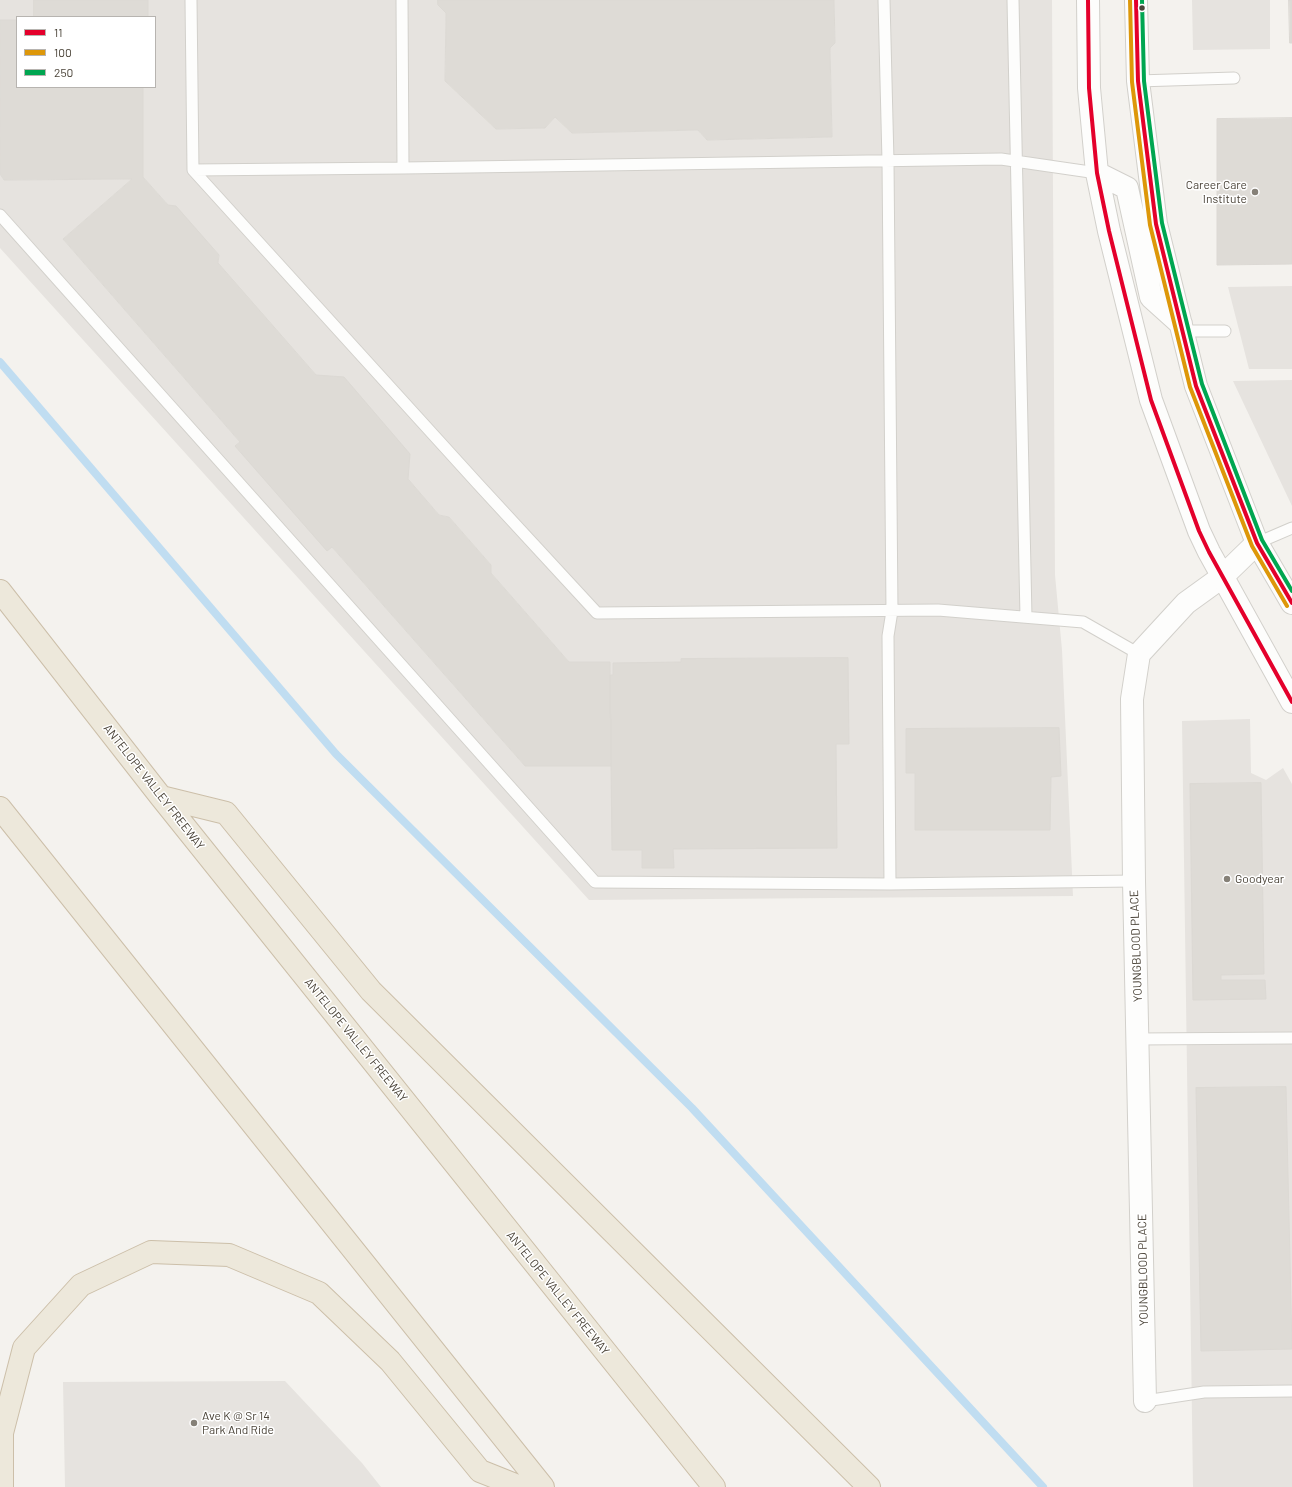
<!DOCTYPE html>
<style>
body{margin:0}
#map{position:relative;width:1292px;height:1487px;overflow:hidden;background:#f4f2ee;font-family:Barlow,sans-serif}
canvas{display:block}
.legend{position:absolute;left:16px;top:16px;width:140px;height:72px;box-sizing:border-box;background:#fff;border:1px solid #b7b4b0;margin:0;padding:5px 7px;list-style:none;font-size:12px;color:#4b4439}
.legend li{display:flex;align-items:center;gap:8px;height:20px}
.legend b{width:20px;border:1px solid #b7b4b0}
</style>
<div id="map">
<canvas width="1292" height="1487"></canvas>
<ul class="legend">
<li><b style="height:5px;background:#e4002b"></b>11</li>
<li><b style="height:5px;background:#dd9709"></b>100</li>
<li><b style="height:5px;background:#00a651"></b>250</li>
</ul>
</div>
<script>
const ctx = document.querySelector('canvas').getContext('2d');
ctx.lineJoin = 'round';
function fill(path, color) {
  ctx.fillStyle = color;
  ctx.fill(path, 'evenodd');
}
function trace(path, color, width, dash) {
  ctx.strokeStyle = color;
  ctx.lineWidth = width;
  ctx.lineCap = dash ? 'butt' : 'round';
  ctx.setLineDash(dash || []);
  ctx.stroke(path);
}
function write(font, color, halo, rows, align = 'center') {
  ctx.font = font + ' Barlow,sans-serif';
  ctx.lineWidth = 3;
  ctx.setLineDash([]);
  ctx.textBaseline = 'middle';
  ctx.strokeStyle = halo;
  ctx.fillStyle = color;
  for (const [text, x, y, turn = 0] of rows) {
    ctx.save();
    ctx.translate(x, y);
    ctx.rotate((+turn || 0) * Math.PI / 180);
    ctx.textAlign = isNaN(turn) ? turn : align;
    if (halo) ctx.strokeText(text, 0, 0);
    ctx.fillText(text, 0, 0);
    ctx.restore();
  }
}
const parking = new Path2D(`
 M0,0H34V17H17V20H0Z
 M148,0H438L446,13L445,81L496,129L545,128L555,117L572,133L698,130L707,140L832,137L830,48L835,43L834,0H1052L1055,575L1062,650L1073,896L589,900L0,248V174L4,180L132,179L63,239L240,442L236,446L332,547L525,766H611L610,662H569L491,573V565L449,517L439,515L218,264L219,255L168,205L143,177V87H155V17H148Z
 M1192,0H1270V49L1193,50Z
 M1292,286V369H1249L1228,287Z
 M1292,380V506L1233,381Z
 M1250,719L1251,773L1266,780L1283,768L1292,784V1487H1193L1182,721Z
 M285,1381L362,1463L381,1487H65L63,1382Z`);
const stream = new Path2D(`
 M0,362L336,754L692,1108L1043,1487`);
const building = new Path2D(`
 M34,0H148V17H34Z
 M438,0H834L835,43L830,48L832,137L707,140L698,130L572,133L555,117L545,128L496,129L445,81L446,13L438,5Z
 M1289,0H1292V43H1290Z
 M0,20H17V87H143V177L168,205L176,206L219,255L218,263L316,375L344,377L410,454L408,479L439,515L449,517L491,565V573L569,662H610L611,766H525L332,547L327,551L235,446L240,442L63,239L132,179L4,180L0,174Z
 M1292,118V264L1217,265V119Z
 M848,658L849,744H836L837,848L673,849L674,868H642V850H612L610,675H613V663L681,662V659Z
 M1059,728L1061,776L1051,777L1050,830H915V773H906V729Z
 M1261,783L1264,974L1221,975V980H1265L1266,999L1193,1000L1190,784Z
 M1286,1087L1292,1349L1201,1351L1196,1088Z`);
const service = new Path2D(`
 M191,0L193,170L478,484L597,613L938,610L1083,622L1139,654
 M402,0L403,168L1001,159L1097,173
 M884,0L888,161L892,611L888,636L890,884
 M1013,0L1026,617
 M1138,81L1234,78
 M193,170L403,168
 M0,215L595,882L890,884L1134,881
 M1182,331H1225
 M1257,543L1292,528
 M1138,1039L1292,1038
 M1145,1401L1204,1392L1292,1391`);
const minor = new Path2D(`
 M1145,1401L1134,881L1132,699L1139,654L1186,603L1222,577L1257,543`);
const tertiary = new Path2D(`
 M1088,0L1089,88L1097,173L1109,231L1151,400L1199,531L1209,552L1292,702
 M1136,0L1138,81L1156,224L1196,386L1257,543L1292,603
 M1097,173L1127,188L1151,297L1181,324`);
const motorway = new Path2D(`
 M0,591L161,797L714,1487
 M161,797L226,813L371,991L869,1487
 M0,808L543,1487
 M2,1487V1433L24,1348L81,1285L151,1252L229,1255L319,1293L390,1361L480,1471L520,1487`);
const bus1 = new Path2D(`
 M1088,0L1089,88L1097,173L1109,231L1151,400L1199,531L1209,552L1292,702
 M1136,0L1138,81L1156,224L1196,386L1257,543L1292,603`);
const bus2 = new Path2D(`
 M1130,0L1132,82L1150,225L1190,387L1252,546L1287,606`);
const bus3 = new Path2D(`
 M1142,0L1144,81L1162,223L1202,384L1262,540L1292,591`);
const markers = [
 [1142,8,3.5,"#4b4439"],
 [1255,192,4,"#868178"],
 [1227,879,4,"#868178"],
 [194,1423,4,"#868178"]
];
const poiNames = [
 ["Career Care",1247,185,"right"],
 ["Institute",1247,199,"right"],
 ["Goodyear",1235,879],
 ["Ave K @ Sr 14",202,1416],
 ["Park And Ride",202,1430]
];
const streetNames = [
 ["ANTELOPE VALLEY FREEWAY",154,787,52],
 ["YOUNGBLOOD PLACE",1136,946,-92],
 ["ANTELOPE VALLEY FREEWAY",356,1040,51],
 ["YOUNGBLOOD PLACE",1143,1270,-91],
 ["ANTELOPE VALLEY FREEWAY",558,1293,51]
];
fill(parking, '#e6e3df');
trace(stream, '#c0ddf1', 8);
fill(building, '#dedbd6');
trace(building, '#dcd9d4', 1);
trace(service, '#d2d0cb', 13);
trace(minor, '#d2d0cb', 24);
trace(tertiary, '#d2d0cb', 24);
trace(motorway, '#ccbfa9', 24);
trace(service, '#fdfdfc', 11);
trace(minor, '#fdfdfc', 22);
trace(tertiary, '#fdfdfc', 22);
trace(motorway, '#ede8db', 22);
trace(bus1, '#e4002b', 4);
trace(bus2, '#dd9709', 4);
trace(bus3, '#00a651', 4);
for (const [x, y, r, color] of markers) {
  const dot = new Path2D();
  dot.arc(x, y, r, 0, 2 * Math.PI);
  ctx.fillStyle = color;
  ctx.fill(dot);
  trace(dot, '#fff', 1.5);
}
write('12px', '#4b4439', '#fff', poiNames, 'left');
write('12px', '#4b4439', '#fff', streetNames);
</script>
